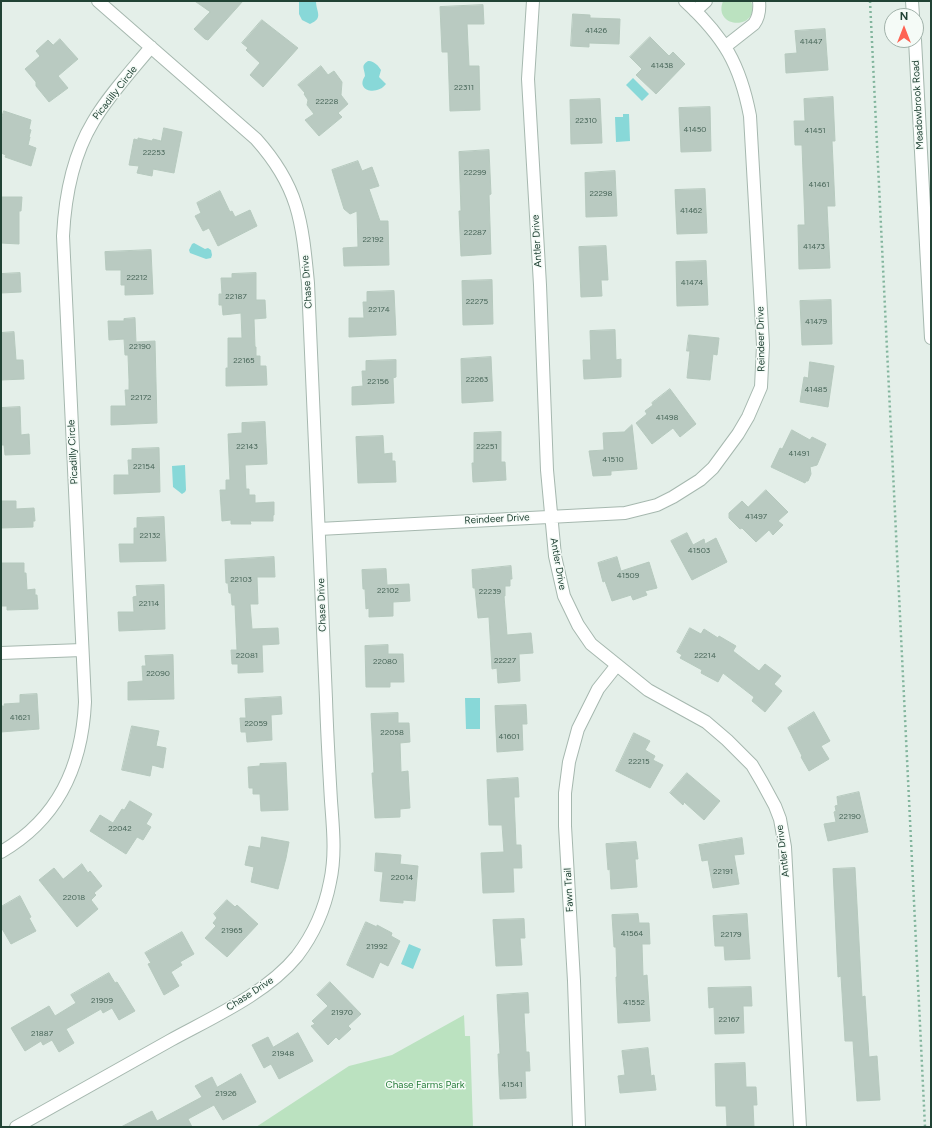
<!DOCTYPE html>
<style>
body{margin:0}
#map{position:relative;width:932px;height:1128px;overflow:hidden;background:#e4efe9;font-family:Figtree,sans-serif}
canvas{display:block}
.frame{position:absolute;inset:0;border:2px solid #214335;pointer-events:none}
.north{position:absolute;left:884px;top:8px;width:40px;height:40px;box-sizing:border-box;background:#f5fbf7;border:1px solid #a0b1a9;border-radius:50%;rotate:0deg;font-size:11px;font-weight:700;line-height:16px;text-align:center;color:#214335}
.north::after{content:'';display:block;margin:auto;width:14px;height:18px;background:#fe6353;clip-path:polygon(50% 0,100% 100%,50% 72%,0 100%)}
</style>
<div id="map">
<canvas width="932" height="1128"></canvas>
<div class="frame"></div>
<div class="north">N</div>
</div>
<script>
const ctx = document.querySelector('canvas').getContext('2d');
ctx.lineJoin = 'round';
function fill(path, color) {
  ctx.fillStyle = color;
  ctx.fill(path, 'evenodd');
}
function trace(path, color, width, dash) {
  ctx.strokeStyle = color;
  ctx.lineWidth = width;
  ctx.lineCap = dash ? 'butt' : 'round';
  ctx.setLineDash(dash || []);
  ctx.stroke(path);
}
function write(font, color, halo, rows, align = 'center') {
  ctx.font = font + ' Figtree,sans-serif';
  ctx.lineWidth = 3;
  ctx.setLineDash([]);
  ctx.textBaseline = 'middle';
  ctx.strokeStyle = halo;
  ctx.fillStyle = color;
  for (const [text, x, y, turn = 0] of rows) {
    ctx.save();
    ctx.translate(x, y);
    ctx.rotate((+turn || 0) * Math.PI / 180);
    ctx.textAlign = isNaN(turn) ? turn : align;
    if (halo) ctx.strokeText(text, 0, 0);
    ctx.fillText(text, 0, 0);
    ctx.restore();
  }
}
const green = new Path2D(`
 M723,1H751C762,30 712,30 723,1Z
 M464,1015L465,1036H470L473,1127H256L349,1066L392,1055Z`);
const water = new Path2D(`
 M299,1H316C316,12 324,18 310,24L302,20L299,14Z
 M368,61C373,60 379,66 381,70L379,77L386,84C377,96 355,91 365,76C365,69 360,66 368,61Z
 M633,78L649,94L642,101L626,85Z
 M623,114H629L630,141L616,142L615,117H623Z
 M194,243L205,249L208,248L211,250L212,255L211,258L206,259L190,253L189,250L192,244Z
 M185,465L186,490L185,492L182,494L173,487L172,466Z
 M465,698H480V729H466Z
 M409,944L421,949L413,969L401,964Z`);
const building = new Path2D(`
 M195,1H243L208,40L205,39L194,29L210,12Z
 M483,5L484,24H467L469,66H479L480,110L450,111L448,52H442L440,7Z
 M573,14L590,15V18L620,19L619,44L589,43V47L571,46Z
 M262,20L298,48L263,87L250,75L260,63L246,50L248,48L242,43Z
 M825,29L828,70L786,73L785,54L797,53L795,31Z
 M650,37L669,56L673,52L685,64L656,94L636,75L642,69L630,57Z
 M60,39L78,59L58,76L68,88L49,102L36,86V82L25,69L40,56L36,51L48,40L53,45Z
 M321,66L328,75L334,71L342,82L341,95L348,104L338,113L342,117L319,136L305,120L314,114L307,105L308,100L304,94L305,93L298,85Z
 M833,97L835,141H832L835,206H827L830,268L799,269L798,225H805L802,145H795L794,121H805L804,99Z
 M600,99L602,143L571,144L570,100Z
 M710,107L711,151L681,152L679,108Z
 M4,111L31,120L29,129L31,130L29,137H30L28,145L36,148L31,166L5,157L6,155L1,153V120Z
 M164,128L182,132L174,173L153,169L152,176L137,173L139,166L129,165L134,139L138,140V138L152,141L153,139L161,141Z
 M489,150L491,194L489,195L491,254L461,256L459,211H461L459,152Z
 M358,161L362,171L372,167L379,186L369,189L380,221H388L389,265L344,266L343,248L358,247L357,211L350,214L344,209L332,170Z
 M615,171L617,216L586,217L585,173Z
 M705,189L707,233L677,234L675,190Z
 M220,191L230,212L232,211L235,217L250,210L257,226L218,246L209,228L203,231L195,216L201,213L197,203Z
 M1,197H22L21,211H19V244L1,243Z
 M606,246L608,280H601L602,296L581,297L579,247Z
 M151,250L153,294L125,295V285H121V270H106L105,252Z
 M706,261L708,305L677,306L676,262Z
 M20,273L21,292L1,293V274Z
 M256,273V300H265L266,318L254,319L255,347H256V356H260V366H266L267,385L226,386V368H228V338H242L241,313L223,315L222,305H219V294H222L221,278H232V274Z
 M492,280L493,324L463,325L462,281Z
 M394,291L396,335L349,337V318H364L363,302H367V292Z
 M831,300L832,344L802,345L800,301Z
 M135,318L136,342L155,341L157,423L111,425V406H126L125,390H129V380L128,355H125L124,339L109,340L108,321H124V319Z
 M615,330L616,360L621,359V377L584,379L583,360H591L590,331Z
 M14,332L16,360H23L24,379L1,380V333Z
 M689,335L719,338L717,355L713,354L710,380L687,378L690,351H687Z
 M491,357L493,401L462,403L461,359Z
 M396,360V377L393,378L394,403L352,405V387L363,386L362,371H366V361Z
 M810,362L834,366L828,407L800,402L804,377L808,378Z
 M670,389L696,424L680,437L673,428L652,444L636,423L647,414L645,411L653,405L652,403Z
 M20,407L21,435L29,434L30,454L5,455L4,445H1V408Z
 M265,422L267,464L245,465L246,489H249V495H255V503L274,502V515H273V521H250L251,524H231V520L222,521L220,490H226V480H230L228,434L242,433V423Z
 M632,425L637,469L611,471V475L593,476L589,451L604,450L603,433L624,432Z
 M792,430L810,440L812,437L826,444L817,465L810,467L811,474L808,481H806L805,483L771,467L780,448L782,449Z
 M501,432V462H505L506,480L473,482L472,463H474V433Z
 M383,436L384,454L392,453V461H395L396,482L358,483L356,437Z
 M159,448L160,492L114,494V475H129L128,460H132V449Z
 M766,490L788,512L778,521L783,525L773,535L769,530L756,542L742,528L740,529L729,518V513L742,501L748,507Z
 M1,501H16V509L34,508L35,521H33V527L1,528Z
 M164,517L166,561L120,562L119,544H134V528H137V518Z
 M687,533L693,545L704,539L705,544L716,538L727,562L692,580L671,541Z
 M274,557L275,577H257L258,604H250L252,629L278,628L279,644L262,645L263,672L238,673V664H232L231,650H237L235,605H232L231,593H229L228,583H226L225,560Z
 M617,557L621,571L649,562L657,588L645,591L647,595L633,600L631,595L612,601L605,581L603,582L598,563Z
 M1,563H24V573H26L27,590L35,589V595H37L38,609L7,610V606H1Z
 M511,566L512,579H510V586H505V596H504L507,635L531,633L533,653L519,654L520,681L498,683L497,668L492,669L489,617L478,618L475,588H473L472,570Z
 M386,569L387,585L409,584L410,601L393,602V616L369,617V608L366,609L365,589H363L362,570Z
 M164,585L165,629L119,631L118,612H134L133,597L137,596L136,586Z
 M690,628L701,634L704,629L718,638L719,636L736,646L733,651L759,671L765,664L781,676L774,684L782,691L765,712L752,701L754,697L723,673L718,682L701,673L702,670L680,658L682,655L677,652Z
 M388,645V654H403L404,682H390V687H366L365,646Z
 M173,655L174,699L128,700V682L143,681L142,666H146L145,656Z
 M37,694L39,729L1,732V706H5L4,704L20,703V695Z
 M281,697L282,714L271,715L272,740L247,742L246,732H241L240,718H246L245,699Z
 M526,705L527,724H522L523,750L497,752L495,706Z
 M814,712L830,741L821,746L829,759L809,771L801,757L802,756L788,728Z
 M398,713V723H409L410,742L400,743L401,772L408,771L410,808L400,809V817L375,818L372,773H374L371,714Z
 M132,726L159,731L156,746L166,748L163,768L152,765L150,776L122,770Z
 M634,733L650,741L645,750L655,756L653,760L663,765L650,788L616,771Z
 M286,763L288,810L261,811L260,794H253V788H249L248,767L260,766V764Z
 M687,773L720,801L704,820L684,802L683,805L670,793Z
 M518,778L519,797H514L516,845H521L522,868H513L514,892L483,893L481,853L504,852L502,825H489L487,780Z
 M859,792L868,832L828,841L824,824L836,822L834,812L836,811L835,806L838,805L837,797Z
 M130,801L152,814L146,824L151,827L143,840L137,837L126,854L90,831L100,815L113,823L122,809L124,810Z
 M262,837L289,842L286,858L278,889L251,882L254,867L245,865L249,846L260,848Z
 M742,838L744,854L734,855L739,884L713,888L708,860L702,861L699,845Z
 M636,842L638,859H635L637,887L611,889L610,869L608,870L606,844Z
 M376,853L401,855L400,864L418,866L415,901L403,900V903L380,901L383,872L375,871Z
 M82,864L88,873L90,871L102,886L94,893L96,895L91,900L98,909L77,927L39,880L54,868L63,879Z
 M855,868L862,997L865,996L869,1057L877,1056L880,1100L857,1101L853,1041H845L841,976L838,977L833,869Z
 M20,896L31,917L29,918L36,931L11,944L1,927V907Z
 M227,900L235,907L237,905L258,924L227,957L205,938L216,926L213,923L217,918L214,914Z
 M638,914L639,923H649L650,944H642L643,976L647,975L650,1021L618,1023L616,977H617L616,947H614L612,915Z
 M747,914L750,959L725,960L724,946H715L713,916Z
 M524,919L525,938H520L522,965L496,966L493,920Z
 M366,922L377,927V925L392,933L391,936L400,941L388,966L380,962L373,978L347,965Z
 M182,932L194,954L180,962L182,965L171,972L179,986L164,995L148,964L151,963L145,953Z
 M109,973L115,983L117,982L135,1011L119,1020L112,1008L103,1013L101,1009L66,1029L74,1043L59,1052L52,1040L43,1045L41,1041L25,1051L11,1028L49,1006L55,1016L76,1003L71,995Z
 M330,982L361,1014L348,1026L351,1029L339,1040L336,1037L328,1045L311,1026L315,1024L312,1021L328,1006L317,995Z
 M751,987L752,1006H743L744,1033L715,1034L714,1007L709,1008L708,988Z
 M528,993L529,1013H524L526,1052H529L530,1071H525L526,1098L500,1099L498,1054H500L497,995Z
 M298,1033L313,1061L279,1079L271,1064L264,1068L252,1045L268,1037L273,1047Z
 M648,1048L651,1076L654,1075L656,1090L620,1093L618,1076L625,1075L622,1051Z
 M745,1063L746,1087H756L757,1105H753L754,1127H727L726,1106H716L715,1064Z
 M241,1074L256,1102L223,1120L214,1105L188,1119L192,1127H121L152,1111L157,1121L202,1097L195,1086L212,1077L217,1087Z`);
const path = new Path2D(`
 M870,1L925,1127`);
const minor = new Path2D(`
 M533,1L528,79L540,285L547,470L555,556L564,596L578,625L591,644L648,690L706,722L727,740L752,765L762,782L775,806L780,819L785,847L800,1127
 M912,1L913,16
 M695,11L706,1
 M915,40L931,338
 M726,46L754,24C759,17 760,10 759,1
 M319,529L625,513L657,505L673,497L700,480L713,468L738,434L748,417L761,387L763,345L750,116C740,64 724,37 685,1
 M1,653L82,650
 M1,852C58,819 82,767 85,702L63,236C65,196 72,157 93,122C108,96 132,70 151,47
 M16,1127C67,1098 119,1069 171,1040C213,1017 267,993 297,956C313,935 325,908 330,882C336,855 333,828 331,801C329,767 327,733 326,699C320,560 314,421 308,283C302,221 299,187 256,139L98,1
 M579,1127L574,981L565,826V793L569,762L578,729L598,689L617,665`);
const numberNames = [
 ["41426",596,31],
 ["41447",811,42],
 ["41438",662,66],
 ["22311",464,88],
 ["22228",327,102],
 ["22310",586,121],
 ["41450",695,130],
 ["41451",815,131],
 ["22253",154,153],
 ["22299",475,173],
 ["41461",819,185],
 ["22298",601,194],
 ["41462",691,211],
 ["22287",475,233],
 ["22192",373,240],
 ["41473",814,247],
 ["22212",137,278],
 ["41474",692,283],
 ["22187",236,297],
 ["22275",477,302],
 ["22174",379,310],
 ["41479",816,322],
 ["22190",140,347],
 ["22165",244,361],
 ["22263",477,380],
 ["22156",378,382],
 ["41485",816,390],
 ["22172",141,398],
 ["41498",667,418],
 ["22143",247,447],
 ["22251",487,447],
 ["41491",799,454],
 ["41510",613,460],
 ["22154",144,467],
 ["41497",756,517],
 ["22132",150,536],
 ["41503",699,551],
 ["41509",628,576],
 ["22103",241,580],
 ["22102",388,591],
 ["22239",490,592],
 ["22114",149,604],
 ["22081",247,656],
 ["22214",705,656],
 ["22227",505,661],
 ["22080",385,662],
 ["22090",158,674],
 ["41621",20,718],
 ["22059",256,724],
 ["22058",392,733],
 ["41601",509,737],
 ["22215",639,762],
 ["22190",850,817],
 ["22042",120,829],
 ["22191",723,872],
 ["22014",402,878],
 ["22018",74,898],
 ["21965",232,931],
 ["41564",632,934],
 ["22179",731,935],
 ["21992",377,947],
 ["21909",102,1001],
 ["41552",634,1003],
 ["21970",342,1013],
 ["22167",729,1020],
 ["21887",42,1034],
 ["21948",283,1054],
 ["41541",512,1085],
 ["21926",226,1094]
];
const streetNames = [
 ["Picadilly Circle",115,93,-52],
 ["Meadowbrook Road",918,105,-93],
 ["Antler Drive",537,241,-93],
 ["Chase Drive",307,282,-94],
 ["Reindeer Drive",761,339,-91],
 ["Picadilly Circle",73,452,-93],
 ["Reindeer Drive",497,519,-3],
 ["Antler Drive",558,564,80],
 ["Chase Drive",322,605,-92],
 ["Antler Drive",783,851,-97],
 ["Fawn Trail",569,890,-93],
 ["Chase Drive",250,994,-33]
];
const parkNames = [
 ["Chase Farms Park",425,1085]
];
fill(green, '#bbe2c0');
fill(water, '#88d8d8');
fill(building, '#b9cac1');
trace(building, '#b6c9be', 1);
trace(minor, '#a6b8af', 14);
trace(path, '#82b59d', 2.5, [2, 3]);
trace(minor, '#fff', 12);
write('8px', '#476558', null, numberNames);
write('10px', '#214335', '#f5fbf7', streetNames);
write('10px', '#277e3b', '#f5fbf7', parkNames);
</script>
